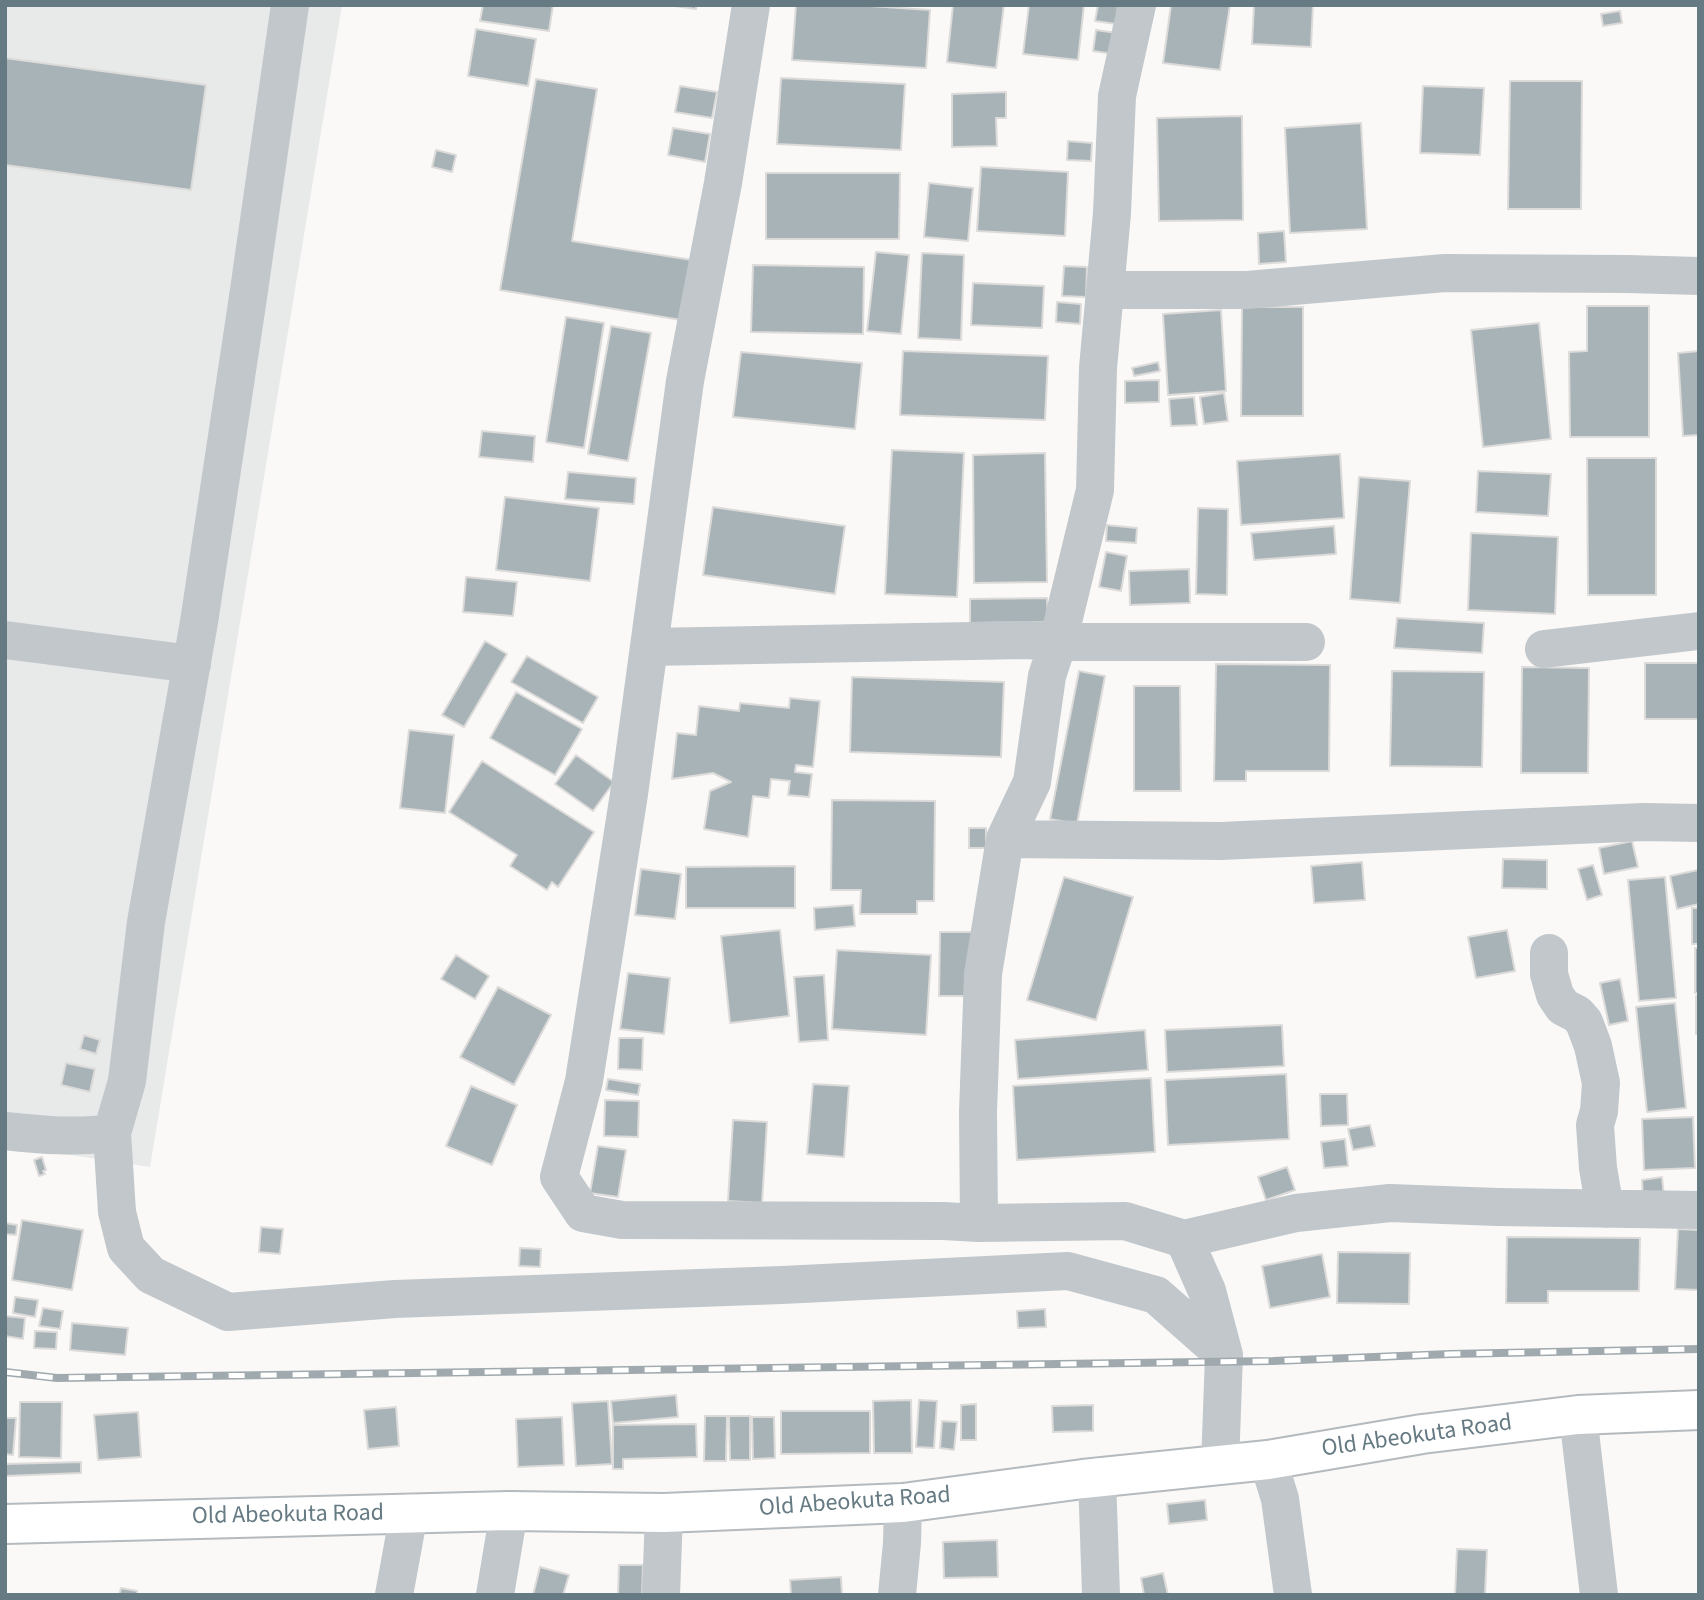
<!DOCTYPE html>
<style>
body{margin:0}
#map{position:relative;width:1704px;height:1600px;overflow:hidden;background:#faf9f8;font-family:"Source Sans 3",sans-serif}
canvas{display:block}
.frame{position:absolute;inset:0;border:7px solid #657a82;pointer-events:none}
</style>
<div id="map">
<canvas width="1704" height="1600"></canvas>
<div class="frame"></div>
</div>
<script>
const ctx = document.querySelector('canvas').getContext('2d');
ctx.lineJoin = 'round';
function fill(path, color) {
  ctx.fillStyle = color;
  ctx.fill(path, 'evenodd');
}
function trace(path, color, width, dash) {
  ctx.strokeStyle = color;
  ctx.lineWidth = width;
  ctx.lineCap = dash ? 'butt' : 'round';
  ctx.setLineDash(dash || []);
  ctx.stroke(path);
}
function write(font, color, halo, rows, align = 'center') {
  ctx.font = font + ' "Source Sans 3",sans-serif';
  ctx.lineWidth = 7;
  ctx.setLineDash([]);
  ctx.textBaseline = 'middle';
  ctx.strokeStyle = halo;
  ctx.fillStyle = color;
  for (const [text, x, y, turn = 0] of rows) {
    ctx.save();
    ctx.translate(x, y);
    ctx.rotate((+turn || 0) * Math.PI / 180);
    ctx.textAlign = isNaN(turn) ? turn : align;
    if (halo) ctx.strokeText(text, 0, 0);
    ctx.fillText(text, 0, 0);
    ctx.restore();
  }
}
const built = new Path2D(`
 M5,5H342L150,1167L5,1145Z`);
const building = new Path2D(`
 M483,5H553L549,31L480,21Z
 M668,5H696V9Z
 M796,5H855L930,10L926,68L792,60Z
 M953,5H1004L996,68L947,62Z
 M1029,5H1084L1078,60L1023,54Z
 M1098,5H1118L1116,24L1095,21Z
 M1171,5H1230L1220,70L1163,63Z
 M1254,5H1313L1311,47L1252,44Z
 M1620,11L1622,23L1603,26L1601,14Z
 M476,29L536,39L528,86L468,76Z
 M1096,30L1117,33L1113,54L1093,51Z
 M5,58L206,85L191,190L5,165Z
 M781,78L905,84L901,150L777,144Z
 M536,79L597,89L572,241L692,260L681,320L500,290Z
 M1510,81H1582L1581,209H1508Z
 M680,86L717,92L712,118L675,112Z
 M1423,86L1484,88L1480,155L1420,153Z
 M1006,92V118H996L997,146L952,147V94Z
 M1242,116L1243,220L1159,221L1157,118Z
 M1361,123L1367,229L1290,233L1285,128Z
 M673,128L710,134L705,162L668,155Z
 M1068,141L1092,143L1091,161L1067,160Z
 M436,150L456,155L452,172L432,167Z
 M981,167L1068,172L1065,236L977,231Z
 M766,173H900L899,239H766Z
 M929,183L973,188L968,241L924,237Z
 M1284,231L1286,262L1259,264L1258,233Z
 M876,252L909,255L901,334L867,331Z
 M922,253L964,255L961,340L918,338Z
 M753,265L864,267L863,334L751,332Z
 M1064,266L1087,267L1086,297L1062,296Z
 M973,283L1044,286L1042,328L971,325Z
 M1057,302L1081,304L1080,324L1056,322Z
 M1587,306H1649V437H1570L1569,352L1587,351Z
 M1242,307H1303V416H1241Z
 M1221,310L1226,391L1168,395L1163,314Z
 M566,317L604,323L584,448L546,442Z
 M1539,323L1551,439L1483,447L1471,330Z
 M611,326L651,333L628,461L588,454Z
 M903,351L1048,356L1045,420L900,415Z
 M1699,351V435L1683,436L1678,353Z
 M741,352L862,363L855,429L733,417Z
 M1158,362L1160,371L1134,376L1132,368Z
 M1159,380V402L1125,403V381Z
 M1224,393L1228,421L1204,424L1200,397Z
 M1194,397L1197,425L1171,426L1169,399Z
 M482,431L535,436L533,462L479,457Z
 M892,450L964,453L957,597L885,594Z
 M1045,453L1047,582L974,583L973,455Z
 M1340,454L1344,518L1241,525L1237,461Z
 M1587,458H1656V595H1588Z
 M1478,471L1551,474L1548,516L1476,512Z
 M568,472L636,478L634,504L565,499Z
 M1359,477L1410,481L1400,603L1350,599Z
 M505,497L599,508L590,581L496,570Z
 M713,507L845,526L835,594L703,575Z
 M1198,508L1228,509L1227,595L1196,594Z
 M1107,525L1137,528L1136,543L1106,541Z
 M1334,526L1336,554L1254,560L1251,533Z
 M1471,533L1558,537L1555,614L1468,610Z
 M1106,552L1127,556L1121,591L1099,587Z
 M1189,569L1190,603L1130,605L1129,571Z
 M466,577L517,582L513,616L463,612Z
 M1047,598L1048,622L970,623V599Z
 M1397,618L1484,623L1482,653L1394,648Z
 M485,641L507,654L464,727L442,715Z
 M527,656L598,697L583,723L511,682Z
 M1645,663H1699V719H1645Z
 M1216,664L1330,665L1329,771H1246V781H1214Z
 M1522,667L1589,668L1588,773H1521Z
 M1079,671L1105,676L1077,824L1050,819Z
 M1392,671L1484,672L1482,767L1390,766Z
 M852,677L1004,682L1001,757L850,752Z
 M1134,686H1180L1181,791H1134Z
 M516,692L582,729L555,775L490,738Z
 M790,698L820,701L813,767L796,765L795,772L812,774L809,797L788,795L790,781L771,779L769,798L753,796L748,837L704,829L710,791L731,782L713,773L672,779L677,733L696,735L699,706L739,711L740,703L789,708Z
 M409,730L454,735L445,813L400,808Z
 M576,755L614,782L593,811L555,784Z
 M482,761L594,832L558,887L552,882L547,890L510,866L517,855L449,812Z
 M832,800L935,801L934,901H917V914H860L861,890H831Z
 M969,828H986V848H969Z
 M1632,841L1638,867L1604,874L1599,848Z
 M1503,859L1547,860V889L1502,888Z
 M1362,862L1365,900L1314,903L1311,866Z
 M1593,865L1602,895L1587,900L1578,869Z
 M795,866V908H686V867Z
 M641,869L681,874L675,919L635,915Z
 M1698,870L1699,904L1677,909L1670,876Z
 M1064,877L1133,897L1096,1020L1027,1000Z
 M1665,877L1676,998L1639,1001L1628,880Z
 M853,905L855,926L815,930L814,908Z
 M1692,908H1699V944H1692Z
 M780,930L789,1016L730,1023L721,936Z
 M1507,930L1515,971L1476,978L1468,937Z
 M940,932H972L971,996H939Z
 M1695,948H1699V993H1695Z
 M837,950L931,955L926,1035L832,1029Z
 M456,955L489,976L475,999L441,979Z
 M628,973L670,978L664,1034L620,1029Z
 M824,975L828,1040L799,1042L794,977Z
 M1620,979L1628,1021L1609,1025L1600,983Z
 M498,987L551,1015L514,1085L460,1057Z
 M1696,996H1699V1034H1696Z
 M1675,1003L1686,1108L1647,1112L1636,1007Z
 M1282,1025L1284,1066L1167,1072L1165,1030Z
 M1145,1030L1148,1070L1018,1079L1015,1040Z
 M84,1035L100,1040L96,1054L80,1049Z
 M619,1038H643L642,1070L618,1069Z
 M66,1063L95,1069L90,1092L61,1085Z
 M1286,1074L1289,1139L1168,1145L1165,1080Z
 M1151,1078L1155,1152L1017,1160L1013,1086Z
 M608,1079L640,1084L638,1095L606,1090Z
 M813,1084L849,1086L844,1157L807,1154Z
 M471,1086L517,1105L492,1165L446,1146Z
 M1320,1094H1347L1348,1125L1321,1126Z
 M605,1100L639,1101L638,1137L604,1136Z
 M1693,1117L1695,1168L1644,1170L1642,1119Z
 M733,1120L767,1122L762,1203L728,1201Z
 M1370,1125L1375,1146L1353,1150L1348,1129Z
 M1345,1139L1348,1166L1324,1168L1321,1142Z
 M598,1146L626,1150L618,1197L590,1193Z
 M42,1157L46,1170L43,1171L45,1174L39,1176L34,1160Z
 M1287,1167L1295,1190L1266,1200L1258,1177Z
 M1662,1177L1664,1196L1643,1198L1642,1180Z
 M22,1220L83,1230L72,1290L12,1280Z
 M5,1223L17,1225L16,1235L5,1234Z
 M261,1227L283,1229L280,1254L259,1252Z
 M1678,1229L1699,1230V1290L1675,1289Z
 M1507,1237L1640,1238L1639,1291H1548V1303H1506Z
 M520,1248L541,1249L540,1267L519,1266Z
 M1338,1252L1410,1253L1409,1304L1337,1303Z
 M1322,1254L1330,1297L1270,1308L1262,1266Z
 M15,1297L38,1300L35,1317L13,1313Z
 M43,1308L63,1311L60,1329L39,1326Z
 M1045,1309L1046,1327L1018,1328L1017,1311Z
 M5,1316L25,1318L23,1339L5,1336Z
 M72,1323L128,1328L125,1355L70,1350Z
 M35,1331L57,1332L56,1349L34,1348Z
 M676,1395L678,1417L613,1423L611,1401Z
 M911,1400L912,1453H874L873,1401Z
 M919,1400L937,1401L934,1448L916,1447Z
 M608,1401L612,1464L576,1466L572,1403Z
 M20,1402H62L61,1458L19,1457Z
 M976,1404V1440H961V1405Z
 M1093,1405V1431L1053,1432L1052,1406Z
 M396,1407L399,1446L368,1449L364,1410Z
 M781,1411H870V1453L781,1454Z
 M138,1412L141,1457L98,1460L94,1415Z
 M705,1416H727L726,1461H704Z
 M729,1416H750V1460H730Z
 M562,1417L564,1465L518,1467L516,1419Z
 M752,1417H774L775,1458L753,1459Z
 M5,1418H16L13,1455L5,1454Z
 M942,1421L957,1422L954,1450L940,1448Z
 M696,1424L697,1457L623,1459V1469H613V1425Z
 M81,1462V1473L5,1476V1464Z
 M1205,1500L1207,1520L1169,1524L1167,1504Z
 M997,1540L998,1577L944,1578L943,1542Z
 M1457,1549L1487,1550L1485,1595H1455Z
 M619,1565H643L642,1595H618Z
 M540,1567L569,1575L563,1595H533Z
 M1163,1573L1168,1595H1144L1141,1578Z
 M841,1577L842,1595H791L790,1580Z
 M121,1588L137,1591V1595H119Z`);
const minor = new Path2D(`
 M290,5L247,304L199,622L146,922L127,1081L112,1133L117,1212L126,1248L151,1275L228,1312L395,1299L782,1285L1068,1271L1156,1295L1224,1355
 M751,5L723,183L685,381L629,794L584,1081L559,1177L583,1213L622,1220L943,1221L979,1223L1125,1221L1184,1239L1296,1213L1390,1203L1498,1207L1699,1210
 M1105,290H1247L1445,273L1627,274L1699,276
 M5,640L192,664
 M649,647L1025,640L1058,642H1306
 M1544,649L1699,631
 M1005,839L1221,841L1644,822L1699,823
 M1549,953V974L1555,995L1563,1007L1577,1014L1584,1022L1593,1046L1601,1083L1599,1111L1595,1125L1598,1168L1605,1209
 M5,1131C41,1135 76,1138 112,1133
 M979,1223L978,1112L983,974L1005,839L1032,782L1047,676L1058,642L1095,490L1098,368L1112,213L1117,96L1137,5
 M1184,1239L1207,1291L1224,1355L1220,1465
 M1578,1415L1599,1595
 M1268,1460L1280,1499L1293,1595
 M1097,1477L1101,1595
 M394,1595L409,1513
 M495,1595L509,1511
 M661,1595L664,1513
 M897,1595L902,1543L903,1503`);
const highway = new Path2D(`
 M5,1524L509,1511L664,1513L903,1503L1083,1479L1268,1460L1422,1434L1578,1415L1699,1410`);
const rail = new Path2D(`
 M5,1372L57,1378L1273,1361L1450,1354L1699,1349`);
const streetNames = [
 ["Old Abeokuta Road",1417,1437,-8],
 ["Old Abeokuta Road",855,1503,-4],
 ["Old Abeokuta Road",288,1516,-1]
];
fill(built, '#e8e9e9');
fill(building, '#a8b3b7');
trace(building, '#dcdbda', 2);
trace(highway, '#b4babd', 42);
trace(minor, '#c1c7ca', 38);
trace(highway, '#fff', 38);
trace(rail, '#a0aaae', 8);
trace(rail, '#fff', 5, [16]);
write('24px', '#657a82', '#fff', streetNames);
</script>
